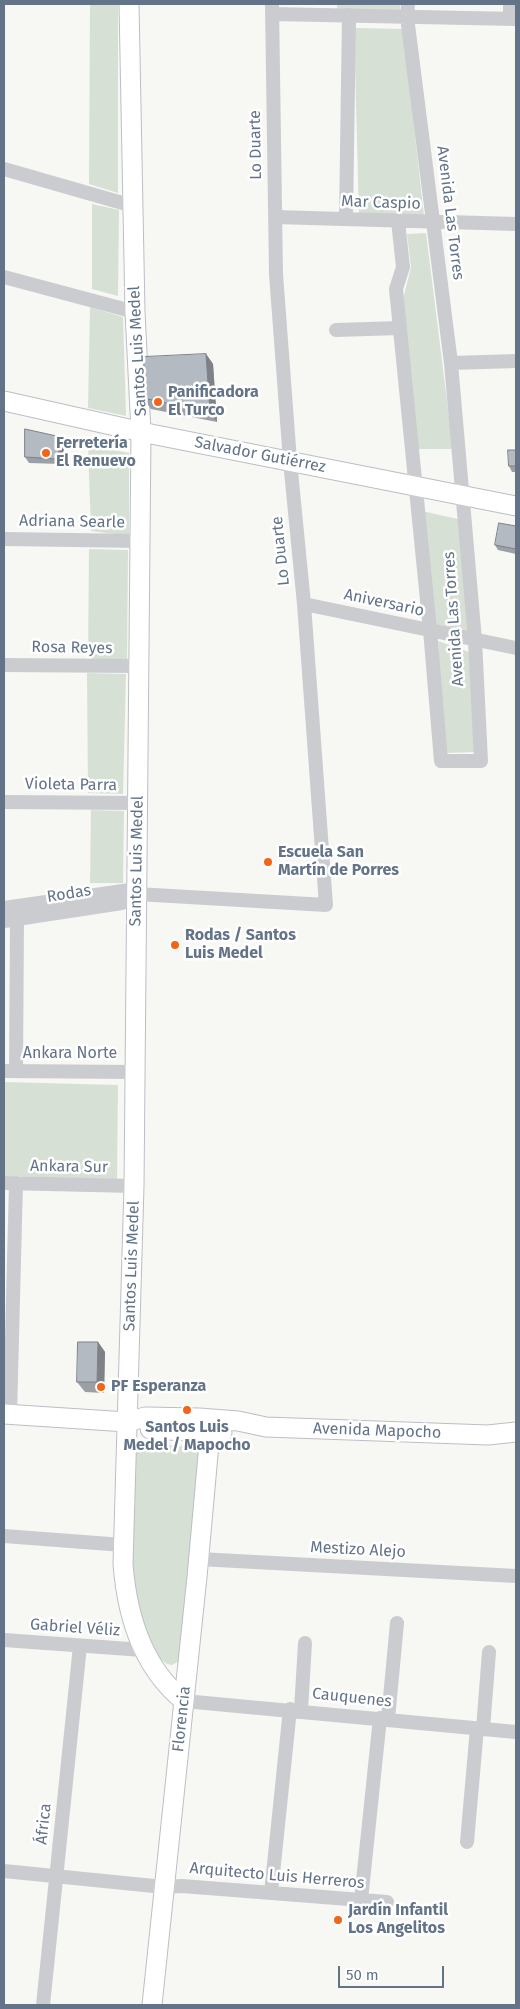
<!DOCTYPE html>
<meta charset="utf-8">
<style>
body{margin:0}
#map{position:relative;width:520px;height:2009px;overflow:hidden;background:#f7f7f4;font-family:"Fira Sans",sans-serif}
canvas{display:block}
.frame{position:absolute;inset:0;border:5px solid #637388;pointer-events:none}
.scale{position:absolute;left:338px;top:1966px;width:106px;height:22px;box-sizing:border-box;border:2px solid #637388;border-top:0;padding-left:6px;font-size:15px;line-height:18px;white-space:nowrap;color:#637388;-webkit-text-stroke:4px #fff;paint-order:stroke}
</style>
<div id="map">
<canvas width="520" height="2009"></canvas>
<div class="frame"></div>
<div class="scale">50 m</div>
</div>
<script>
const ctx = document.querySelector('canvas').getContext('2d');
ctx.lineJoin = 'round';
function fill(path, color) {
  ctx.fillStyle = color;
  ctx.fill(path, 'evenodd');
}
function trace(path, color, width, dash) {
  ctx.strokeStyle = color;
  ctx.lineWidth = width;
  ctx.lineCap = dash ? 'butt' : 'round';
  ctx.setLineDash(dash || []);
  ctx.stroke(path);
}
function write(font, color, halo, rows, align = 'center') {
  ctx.font = font + ' "Fira Sans",sans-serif';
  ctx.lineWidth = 5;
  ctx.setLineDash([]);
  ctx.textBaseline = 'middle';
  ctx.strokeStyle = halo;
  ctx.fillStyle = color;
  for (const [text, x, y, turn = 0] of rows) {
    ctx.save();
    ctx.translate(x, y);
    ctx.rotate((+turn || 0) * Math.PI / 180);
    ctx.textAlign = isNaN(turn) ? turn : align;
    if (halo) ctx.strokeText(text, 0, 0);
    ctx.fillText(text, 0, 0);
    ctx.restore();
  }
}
const green = new Path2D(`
 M90,4H118V193L89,184Z
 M337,4H400V10L337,9Z
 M354,28L403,29L424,216L359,215Z
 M92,204L119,210L118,296L92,289Z
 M426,233L453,449H418L401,308L411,267L407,234Z
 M90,307L123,317L126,416L88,408Z
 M88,445L129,453V536L91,531Z
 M422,511L462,520L472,633L433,627Z
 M89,549L128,550L127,661H88Z
 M438,641L469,652L475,752L445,753Z
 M87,673L126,674L123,794L88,793Z
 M91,810L124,811L123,883H90Z
 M4,1082L118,1085L117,1179L4,1176Z
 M136,1443L200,1447L184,1648L179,1661L172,1665C162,1664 158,1655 154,1647C120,1585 133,1510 136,1443Z`);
const street = new Path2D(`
 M272,14L516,19
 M510,19V4
 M4,169L133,206
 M275,217L516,224
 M346,219L349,15
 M398,221L403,267L396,289L430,630L441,761H481L475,640L451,363L407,17L408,4
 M4,277L135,312
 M336,330L400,328
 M451,363L516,361
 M4,539L140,541
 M304,604L516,648
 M4,665L139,666
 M4,802L138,803
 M4,908L137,889
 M4,921L122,903L137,894L326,905L304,604L290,461L276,274L272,4
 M4,1071L135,1072
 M16,1071L17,919
 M4,1183L134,1186
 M10,1415L16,1183
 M4,1536L123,1545
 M199,1559L516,1576
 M4,1640L143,1650
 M184,1701L516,1732
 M301,1710L305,1643
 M388,1719L397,1623
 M483,1729L489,1652
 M467,1842L477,1728
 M4,1871L164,1887L182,1886L387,1902
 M271,1893L290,1709
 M361,1900L380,1718
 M43,2005L80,1646`);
const secondary = new Path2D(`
 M129,4L135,312L141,432L134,1186L123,1564C127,1616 142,1667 184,1701
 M4,401L151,434L516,506
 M4,1414L127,1422L145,1417L199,1418L238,1421L266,1427L488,1435L516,1432
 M150,1429L222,1433
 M152,2005L197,1577L210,1433`);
const wall = new Path2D(`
 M206,354L213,364L217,422L151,409L143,398Z
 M61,437L65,443L61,464L29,463L25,457Z
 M516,450V472H512L509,466Z
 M516,526V554L498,550L495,545Z
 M98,1342L105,1352L104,1393L85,1392L77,1382Z`);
const shadedWall = new Path2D(`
 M206,354L213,364L217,422L210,412Z
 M61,437L65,443L61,464L57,459Z
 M98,1342L105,1352L104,1393L97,1382Z`);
const building = new Path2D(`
 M206,354L210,412L143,398L144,357Z
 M25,429L61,437L57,459L25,457Z
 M508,450H516V466H509Z
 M499,523L516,526V549L495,545Z
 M78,1342H98L97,1382H77Z`);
const markers = [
 [158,402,5,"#f46417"],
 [46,453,5,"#f46417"],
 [268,862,5,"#f46417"],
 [175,945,5,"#f46417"],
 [101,1387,5,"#f46417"],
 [187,1410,5,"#f46417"],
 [338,1920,5,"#f46417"]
];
const streetNames = [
 ["Lo Duarte",256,145,-91],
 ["Mar Caspio",381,203,2],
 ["Avenida Las Torres",450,213,83],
 ["Santos Luis Medel",138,351,-93],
 ["Salvador Gutiérrez",260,455,11],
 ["Adriana Searle",72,522,1],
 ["Lo Duarte",281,551,-96],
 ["Aniversario",384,603,12],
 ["Avenida Las Torres",454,619,-94],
 ["Rosa Reyes",72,648,1],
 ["Violeta Parra",71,785,1],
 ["Santos Luis Medel",137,861,-89],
 ["Rodas",69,894,-9],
 ["Ankara Norte",70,1054],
 ["Ankara Sur",69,1167,1],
 ["Santos Luis Medel",132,1266,-88],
 ["Avenida Mapocho",377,1431,2],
 ["Mestizo Alejo",358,1550,3],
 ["Gabriel Véliz",75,1628,4],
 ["Cauquenes",352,1698,6],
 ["Florencia",182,1719,-84],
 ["África",44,1824,-84],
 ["Arquitecto Luis Herreros",277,1876,5]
];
const poiNames = [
 ["Panificadora",168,393],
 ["El Turco",168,411],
 ["Ferretería",56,444],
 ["El Renuevo",56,462],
 ["Escuela San",278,853],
 ["Martín de Porres",278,871],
 ["Rodas / Santos",185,936],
 ["Luis Medel",185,954],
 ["PF Esperanza",111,1387],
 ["Santos Luis",187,1428,"center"],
 ["Medel / Mapocho",187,1446,"center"],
 ["Jardín Infantil",348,1911],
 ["Los Angelitos",348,1929]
];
fill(green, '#d7e0d4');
trace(secondary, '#bbbfc5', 21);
trace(street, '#caccd0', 14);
trace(secondary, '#fff', 19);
fill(wall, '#9ba0a6');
fill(shadedWall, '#7e8287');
fill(building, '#b4bac1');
trace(building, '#7e8287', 1);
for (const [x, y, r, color] of markers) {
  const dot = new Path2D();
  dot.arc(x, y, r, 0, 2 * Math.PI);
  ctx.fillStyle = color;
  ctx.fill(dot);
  trace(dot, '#fff', 2);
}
write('16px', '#637388', '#fff', streetNames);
write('bold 16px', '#637388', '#fff', poiNames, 'left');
</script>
